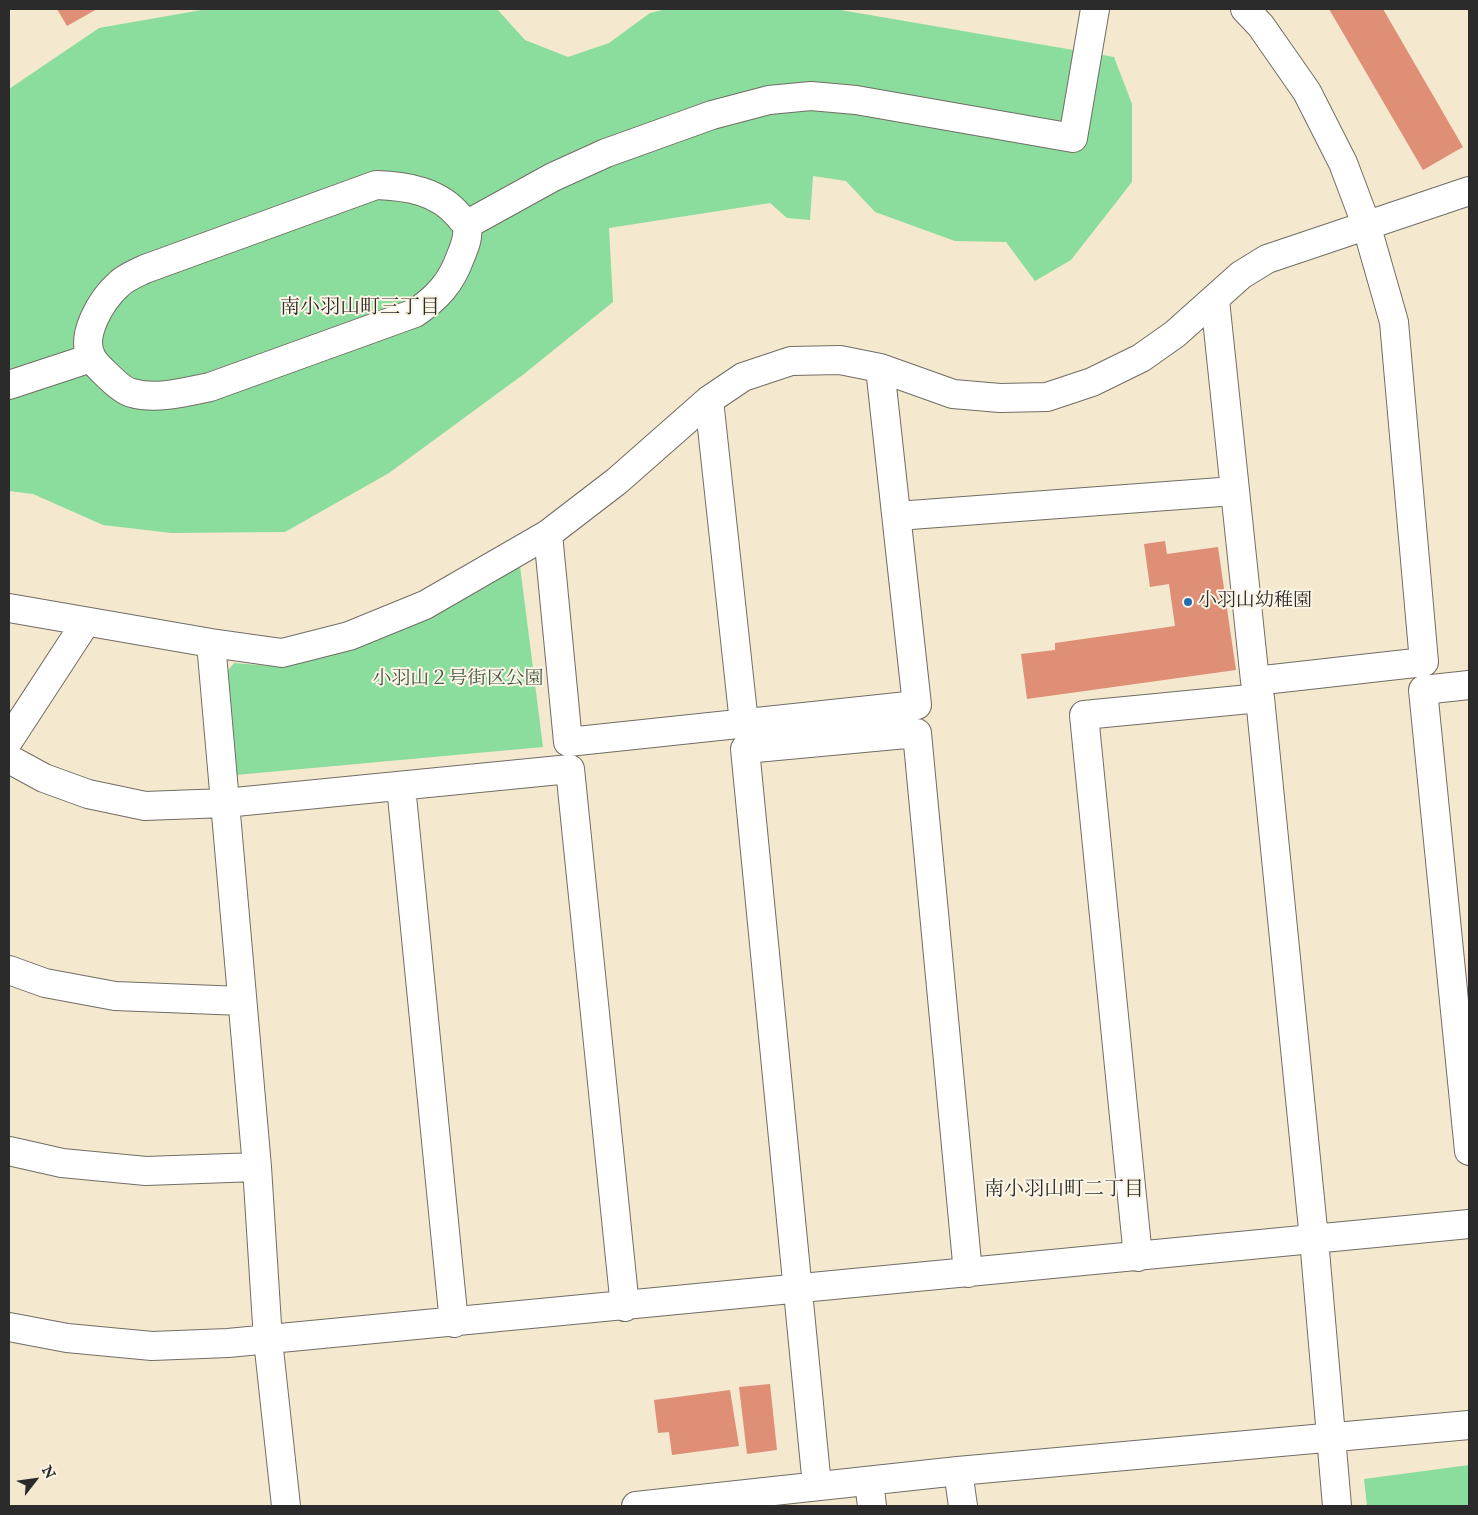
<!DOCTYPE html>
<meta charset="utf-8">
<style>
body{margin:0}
#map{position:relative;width:1478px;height:1515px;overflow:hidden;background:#f4e8cf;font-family:"IM FELL English",serif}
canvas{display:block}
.frame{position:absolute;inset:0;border:10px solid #2b2b2b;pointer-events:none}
.north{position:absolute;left:10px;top:1455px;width:50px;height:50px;-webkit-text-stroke:4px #fcf5e5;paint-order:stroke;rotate:60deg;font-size:14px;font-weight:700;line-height:20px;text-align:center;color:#2b2b2b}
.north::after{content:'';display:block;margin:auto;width:18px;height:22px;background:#2b2b2b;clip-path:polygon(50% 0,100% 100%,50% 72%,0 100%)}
</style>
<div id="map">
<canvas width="1478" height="1515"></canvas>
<div class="frame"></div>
<div class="north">N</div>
</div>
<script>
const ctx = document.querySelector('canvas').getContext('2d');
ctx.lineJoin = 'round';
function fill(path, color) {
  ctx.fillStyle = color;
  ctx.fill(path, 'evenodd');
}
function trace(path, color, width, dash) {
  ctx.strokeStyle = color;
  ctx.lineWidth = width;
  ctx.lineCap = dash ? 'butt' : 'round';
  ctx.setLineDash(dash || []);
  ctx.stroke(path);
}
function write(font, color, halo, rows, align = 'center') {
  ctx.font = font + ' "IM FELL English","Noto Serif JP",serif';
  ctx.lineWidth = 4;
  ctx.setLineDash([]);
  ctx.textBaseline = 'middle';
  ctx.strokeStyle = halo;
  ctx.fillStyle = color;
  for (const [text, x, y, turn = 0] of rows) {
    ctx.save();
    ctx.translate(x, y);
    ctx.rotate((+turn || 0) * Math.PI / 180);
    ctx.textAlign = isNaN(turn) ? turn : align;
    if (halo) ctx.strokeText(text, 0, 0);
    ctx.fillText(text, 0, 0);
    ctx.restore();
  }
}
const green = new Path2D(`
 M207,9H497L525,40L568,57L609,43L650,13L667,9H835L1114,57L1132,104V182L1071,260L1035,281L1006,242L955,241L875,212L846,181L813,176L810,220L787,218L770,203L609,228L613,302L524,374L389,473L285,532L171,533L103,525L33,494L9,491V89L99,28Z
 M519,558L543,747L236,775L222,678L234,663L285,667V658Z
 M1469,1465V1506H1367L1364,1479Z`);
const building = new Path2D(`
 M57,9H97L67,26Z
 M1329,9H1383L1463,147L1423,170Z
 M1165,541L1167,554L1218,547L1236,670L1027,699L1021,654L1055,650V643L1175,626L1169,584L1150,587L1144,544Z
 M770,1384L777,1450L747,1454L739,1387Z
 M730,1390L739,1446L672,1455L669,1432L658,1433L654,1400Z`);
const minor = new Path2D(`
 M376,185C407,186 438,191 459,216C461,219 465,222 466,225C470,236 464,248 460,258C451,283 437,298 415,313L210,387C185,392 157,400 132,393C123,391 111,379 105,373C101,369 95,364 92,358C79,336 102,299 119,284C126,277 137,273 145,269Z
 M466,225L553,177L606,153L712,115L769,100L811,96L856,100L1073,138L1095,9
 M1215,300L1255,681L1424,662L1394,322L1366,224L1343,163L1307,92L1261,26L1245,9
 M9,385L91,358
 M709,400L744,723
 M897,516L1234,491
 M548,534L568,742L917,705L880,368
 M9,608L211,643L282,653L349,636L425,605L548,534L617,481L709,400L743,377L791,361L840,360L880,368L953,394L1000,398L1047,397L1092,382L1141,358L1175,334L1241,275L1267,259L1469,191
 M211,643L257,1167L268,1340L286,1506
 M1469,685L1423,690L1469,1151
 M9,740L86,622
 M9,759L44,778L88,794L145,806L225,803L570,769L625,1307
 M401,786L454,1323
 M9,970L45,983L115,996L242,1001
 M9,1151L62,1163L146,1171L257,1167
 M1138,1257L1084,715L1260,698L1314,1239L1337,1506
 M9,1327L67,1338L152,1346L228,1343L1469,1224
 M958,1471L963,1506
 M869,1482L872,1506
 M817,1486L745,749L917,733L968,1273
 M636,1506L958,1471L1469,1425`);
const markers = [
 [1188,602,5,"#1f6fb2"]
];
const poiNames = [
 ["小羽山幼稚園",1198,602]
];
const parkNames = [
 ["小羽山２号街区公園",458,680]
];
const neighbourhoodNames = [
 ["南小羽山町三丁目",360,309],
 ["南小羽山町二丁目",1064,1191]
];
fill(green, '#8bdd9d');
fill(building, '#de8f76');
trace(minor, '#716d64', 30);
trace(minor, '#fff', 28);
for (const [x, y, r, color] of markers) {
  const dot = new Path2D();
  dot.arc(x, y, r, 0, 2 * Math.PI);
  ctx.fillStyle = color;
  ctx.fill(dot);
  trace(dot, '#fcf5e5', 2);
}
write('19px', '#2b2b2b', '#fcf5e5', poiNames, 'left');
write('19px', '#435848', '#fcf5e5', parkNames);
write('20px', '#2b2b2b', '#fcf5e5', neighbourhoodNames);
</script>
